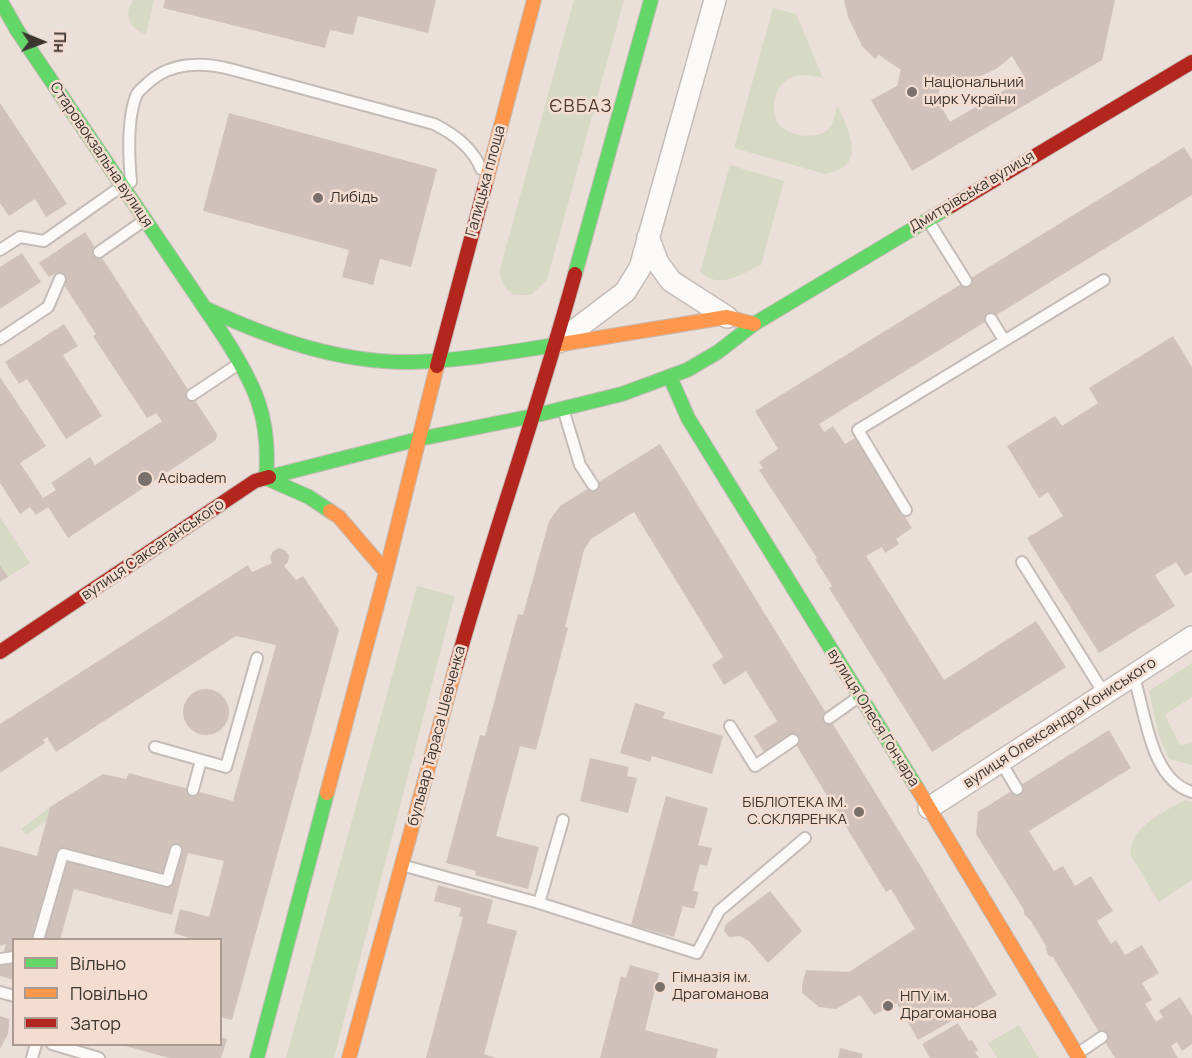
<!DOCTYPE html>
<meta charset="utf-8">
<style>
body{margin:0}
#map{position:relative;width:1192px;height:1058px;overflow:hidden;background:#ebdfd9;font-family:Manrope,sans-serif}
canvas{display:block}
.legend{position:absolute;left:12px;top:938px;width:210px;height:108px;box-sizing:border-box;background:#f3ddd1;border:2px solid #aa9a91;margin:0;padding:8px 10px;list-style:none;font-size:18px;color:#3d3530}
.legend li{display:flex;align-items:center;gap:12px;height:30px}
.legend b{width:30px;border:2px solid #aa9a91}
.north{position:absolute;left:12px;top:12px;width:60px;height:60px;-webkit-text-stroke:4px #f3ddd1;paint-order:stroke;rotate:91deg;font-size:16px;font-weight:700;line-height:24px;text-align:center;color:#3d3530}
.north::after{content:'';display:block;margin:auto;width:21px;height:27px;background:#3d3530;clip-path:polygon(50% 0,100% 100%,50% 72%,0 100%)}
</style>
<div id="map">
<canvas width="1192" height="1058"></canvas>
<ul class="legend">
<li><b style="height:8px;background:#63d668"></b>Вільно</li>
<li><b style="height:8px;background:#ff974d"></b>Повільно</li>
<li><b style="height:8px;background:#b3261e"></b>Затор</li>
</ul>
<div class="north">Пн</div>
</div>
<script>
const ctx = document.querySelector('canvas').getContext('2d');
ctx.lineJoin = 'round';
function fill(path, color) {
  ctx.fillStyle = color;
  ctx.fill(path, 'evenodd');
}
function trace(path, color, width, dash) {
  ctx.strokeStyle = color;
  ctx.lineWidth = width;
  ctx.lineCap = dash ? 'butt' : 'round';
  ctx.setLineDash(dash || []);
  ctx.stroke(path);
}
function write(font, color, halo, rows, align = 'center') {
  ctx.font = font + ' Manrope,sans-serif';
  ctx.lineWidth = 5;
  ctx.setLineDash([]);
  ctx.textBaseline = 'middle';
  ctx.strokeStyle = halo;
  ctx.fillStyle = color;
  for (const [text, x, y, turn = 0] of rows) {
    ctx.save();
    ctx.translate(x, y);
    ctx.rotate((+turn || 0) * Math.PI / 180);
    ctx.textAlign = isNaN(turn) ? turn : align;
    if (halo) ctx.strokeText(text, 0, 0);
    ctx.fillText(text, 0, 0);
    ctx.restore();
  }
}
const green = new Path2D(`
 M134,0H154L146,34C130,29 122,14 134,0Z
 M574,0H624L547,280L531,295H514C504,288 500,281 500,269Z
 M773,8L796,14L823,78C813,76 805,74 795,76C777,81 768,107 778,123C787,136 813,140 826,131C834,125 835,114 837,105C850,132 868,167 825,174L734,148Z
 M730,165L784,181L761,265C739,275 721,290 700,272Z
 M0,517L30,563L8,577L0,565Z
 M417,586L455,596L334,1058H286Z
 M1192,663V697L1165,715L1180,745L1192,743V765L1169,759L1159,736L1149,691Z
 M1185,800L1192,802V880L1159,902L1131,856C1127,828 1165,811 1185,800Z
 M50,807L46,821L26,835L21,829Z
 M1019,1025L1039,1058H997L988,1043Z`);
const building = new Path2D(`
 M165,0H436L428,33L358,16L353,35L330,30L325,48L163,8Z
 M844,0H1115L1102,60L912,171L871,100L897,86L901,70L879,55L875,59L862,46L848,17ZM1012,56L1025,78L950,122L937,99L942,81L955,82L983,75L996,69Z
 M0,103L67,204L46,217L35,199L9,216L0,203Z
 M229,113L437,169L411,267L380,259L373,285L342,277L349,250L203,211Z
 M1184,147L1192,160V195L819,424L824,432L833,426L845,444L855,438L912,528L896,539L899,544L885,553L882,547L866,556L944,680L1036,621L1066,667L932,752L829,588L832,586L815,559L817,558L759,470L763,468L759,462L778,449L755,411Z
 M85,232L217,434L216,440L68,538L48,507L36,515L30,507L20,514L0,483V377L46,446L20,463L43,498L56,490L51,483L90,457L95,465L162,421L156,413L147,418L93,336L96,334L56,273L49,277L39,263Z
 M22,253L41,282L0,309V267Z
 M64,324L78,346L63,355L102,416L66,439L27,379L19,384L5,362Z
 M1173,336L1192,367V572L1185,576L1176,562L1155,575L1175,606L1099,653L1027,538L1063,516L1048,492L1039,498L1007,446L1055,416L1062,426L1098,403L1089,388Z
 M660,444L923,870L997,995L918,1040L897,1003L874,1015L860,995L836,1009L819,1007L802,993V986L806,970L849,972L915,929L891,889L886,892L793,740L767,757L754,736L777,721L746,671L724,685L712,665L723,657L634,512L591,539L584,550L565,627L568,628L536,750L520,746L496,836L539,847L528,889L475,875L476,871L446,863L480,735L485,736L518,614L523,615L549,521L560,506Z
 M279,548L286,551L289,556L288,562L284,566L296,580L303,576L339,630L232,1020L220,1017V940H196L174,933L180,909L209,917L224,861L188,853L172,915L74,889L60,940H14V980L0,976V967L6,944L0,946V846L37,856L50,807L103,774L126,779L129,773L233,801L276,645L236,636L56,752L47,737L43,740L45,743L0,773V724L248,565L252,572L272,563L270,558L273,551Z
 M0,565L8,577L0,582Z
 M183 712a23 23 0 1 1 46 0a23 23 0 1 1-46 0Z
 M635,703L665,712L663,718L723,736L712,774L652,756L650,762L620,753Z
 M1109,730L1131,768L1029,831L1054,871L1063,866L1075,886L1091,876L1113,911L1097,921L1111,944L1116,940L1125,955L1142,945L1159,973L1142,983L1152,1000L1145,1004L1156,1022L1163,1017L1159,1011L1180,997L1192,1016V1044L1182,1051L1177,1042L1171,1046L1178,1058H1115L1053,957L1049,956L1046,950V946L1031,921L1024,914V910L976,834L978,812Z
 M590,758L629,767L627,776L637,778L628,813L580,801Z
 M666,796L708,808L698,845L712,848L707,866L700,864L693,891L699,892L694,909L683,906L674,937L631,925Z
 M438,885L493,900L487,923L517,931L484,1054L496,1058H426L463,917L459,916L461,908L434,901Z
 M770,891L802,931L768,963L749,941L740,936L729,937L724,931L726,924Z
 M630,965L659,973L645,1030L718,1049L716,1058H600L621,976L626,978Z
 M0,1016L9,1019V1025L8,1034L0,1049Z
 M958,1023L969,1041L972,1040L978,1050L975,1052L979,1058H930L922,1044Z
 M220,1037L227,1039L221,1058H169L122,1045L220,1044Z
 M840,1048L863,1054L862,1058H838Z`);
const lane = new Path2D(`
 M131,182C129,159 127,116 137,94C140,89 146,85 150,81C172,62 203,62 230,69L434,124C454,134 473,148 481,169
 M929,222L966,281
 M0,250L20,237L44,241L119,188
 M99,252L142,222
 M991,319L1004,340
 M0,339L48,307L60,279
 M192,395L237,365
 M564,412L580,465L593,485
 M906,510L858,430L1104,280
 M1022,562L1105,695
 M1133,675C1146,711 1149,779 1192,792
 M829,718L860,696
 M730,726L755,766L793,740
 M155,747L226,767L257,658
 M1001,762L1017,789
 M193,790L201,760
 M405,866L539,903L697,953L719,911L805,838
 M539,903L563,820
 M38,940L63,854L167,881L176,850
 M0,959L14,957
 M0,992L14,996
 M52,1044L99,1058
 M1077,1054L1102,1037
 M32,1058L36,1044`);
const street = new Path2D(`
 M648,237L658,263L671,281L727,317
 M559,342L625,292L640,268L715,0
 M929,808L1192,637`);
const fast = new Path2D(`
 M0,0L17,30L223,335C255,385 271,417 266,478L309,497L330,511
 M575,274L651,0
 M205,308C269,338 339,363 411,362C460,361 508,352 556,345
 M670,377L688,418L917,788
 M533,416L622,394L687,370L718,352L754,324L951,206
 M269,477L419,439L533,416
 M257,1058L327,793`);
const slow = new Path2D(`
 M485,186L534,0
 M556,345L727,317L754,324
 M330,511L339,517L386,572
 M917,788L1079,1058
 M327,793L386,572L437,366
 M349,1058L456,666`);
const jam = new Path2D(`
 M951,206L1192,62
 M437,366L485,186
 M0,652L255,481L269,477
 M456,666C493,534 539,406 575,274`);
const markers = [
 [912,92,6,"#7a706b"],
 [318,198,6,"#7a706b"],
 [145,479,8,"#7a706b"],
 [859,812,6,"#7a706b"],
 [660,987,6,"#7a706b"],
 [888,1006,6,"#7a706b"]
];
const poiNames = [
 ["Національний",924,83],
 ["цирк України",924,100],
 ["Либідь",330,198],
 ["Acibadem",158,479],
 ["БІБЛІОТЕКА ІМ.",847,803,"right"],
 ["С.СКЛЯРЕНКА",847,820,"right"],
 ["Гімназія ім.",672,978],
 ["Драгоманова",672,995],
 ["НПУ ім.",900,997],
 ["Драгоманова",900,1014]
];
const streetNames = [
 ["Старовокзальна вулиця",101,155,56],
 ["Галицька площа",486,181,-75],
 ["Дмитрівська вулиця",972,192,-31],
 ["вулиця Саксаганського",153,550,-34],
 ["вулиця Олеся Гончара",873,718,58],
 ["вулиця Олександра Кониського",1060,723,-33],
 ["бульвар Тараса Шевченка",437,736,-75]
];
const quarterNames = [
 ["ЄВБАЗ",581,107]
];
fill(green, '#d6dac5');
fill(building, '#d0c2bb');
trace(lane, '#c5bcb7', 14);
trace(street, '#c5bcb7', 24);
trace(fast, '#c5bcb7', 16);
trace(slow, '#c5bcb7', 16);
trace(jam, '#c5bcb7', 16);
trace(lane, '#fcfaf9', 10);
trace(street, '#fcfaf9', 21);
trace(fast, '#63d668', 14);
trace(slow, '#ff974d', 14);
trace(jam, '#b3261e', 14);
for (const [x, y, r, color] of markers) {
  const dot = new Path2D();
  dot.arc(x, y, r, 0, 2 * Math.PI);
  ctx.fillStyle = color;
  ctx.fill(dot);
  trace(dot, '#f3ddd1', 2);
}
write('15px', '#3d3530', '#f3ddd1', poiNames, 'left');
write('15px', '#3d3530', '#f3ddd1', streetNames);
ctx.letterSpacing = '1.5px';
write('18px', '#4f3d33', '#f3ddd1', quarterNames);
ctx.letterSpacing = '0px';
</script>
